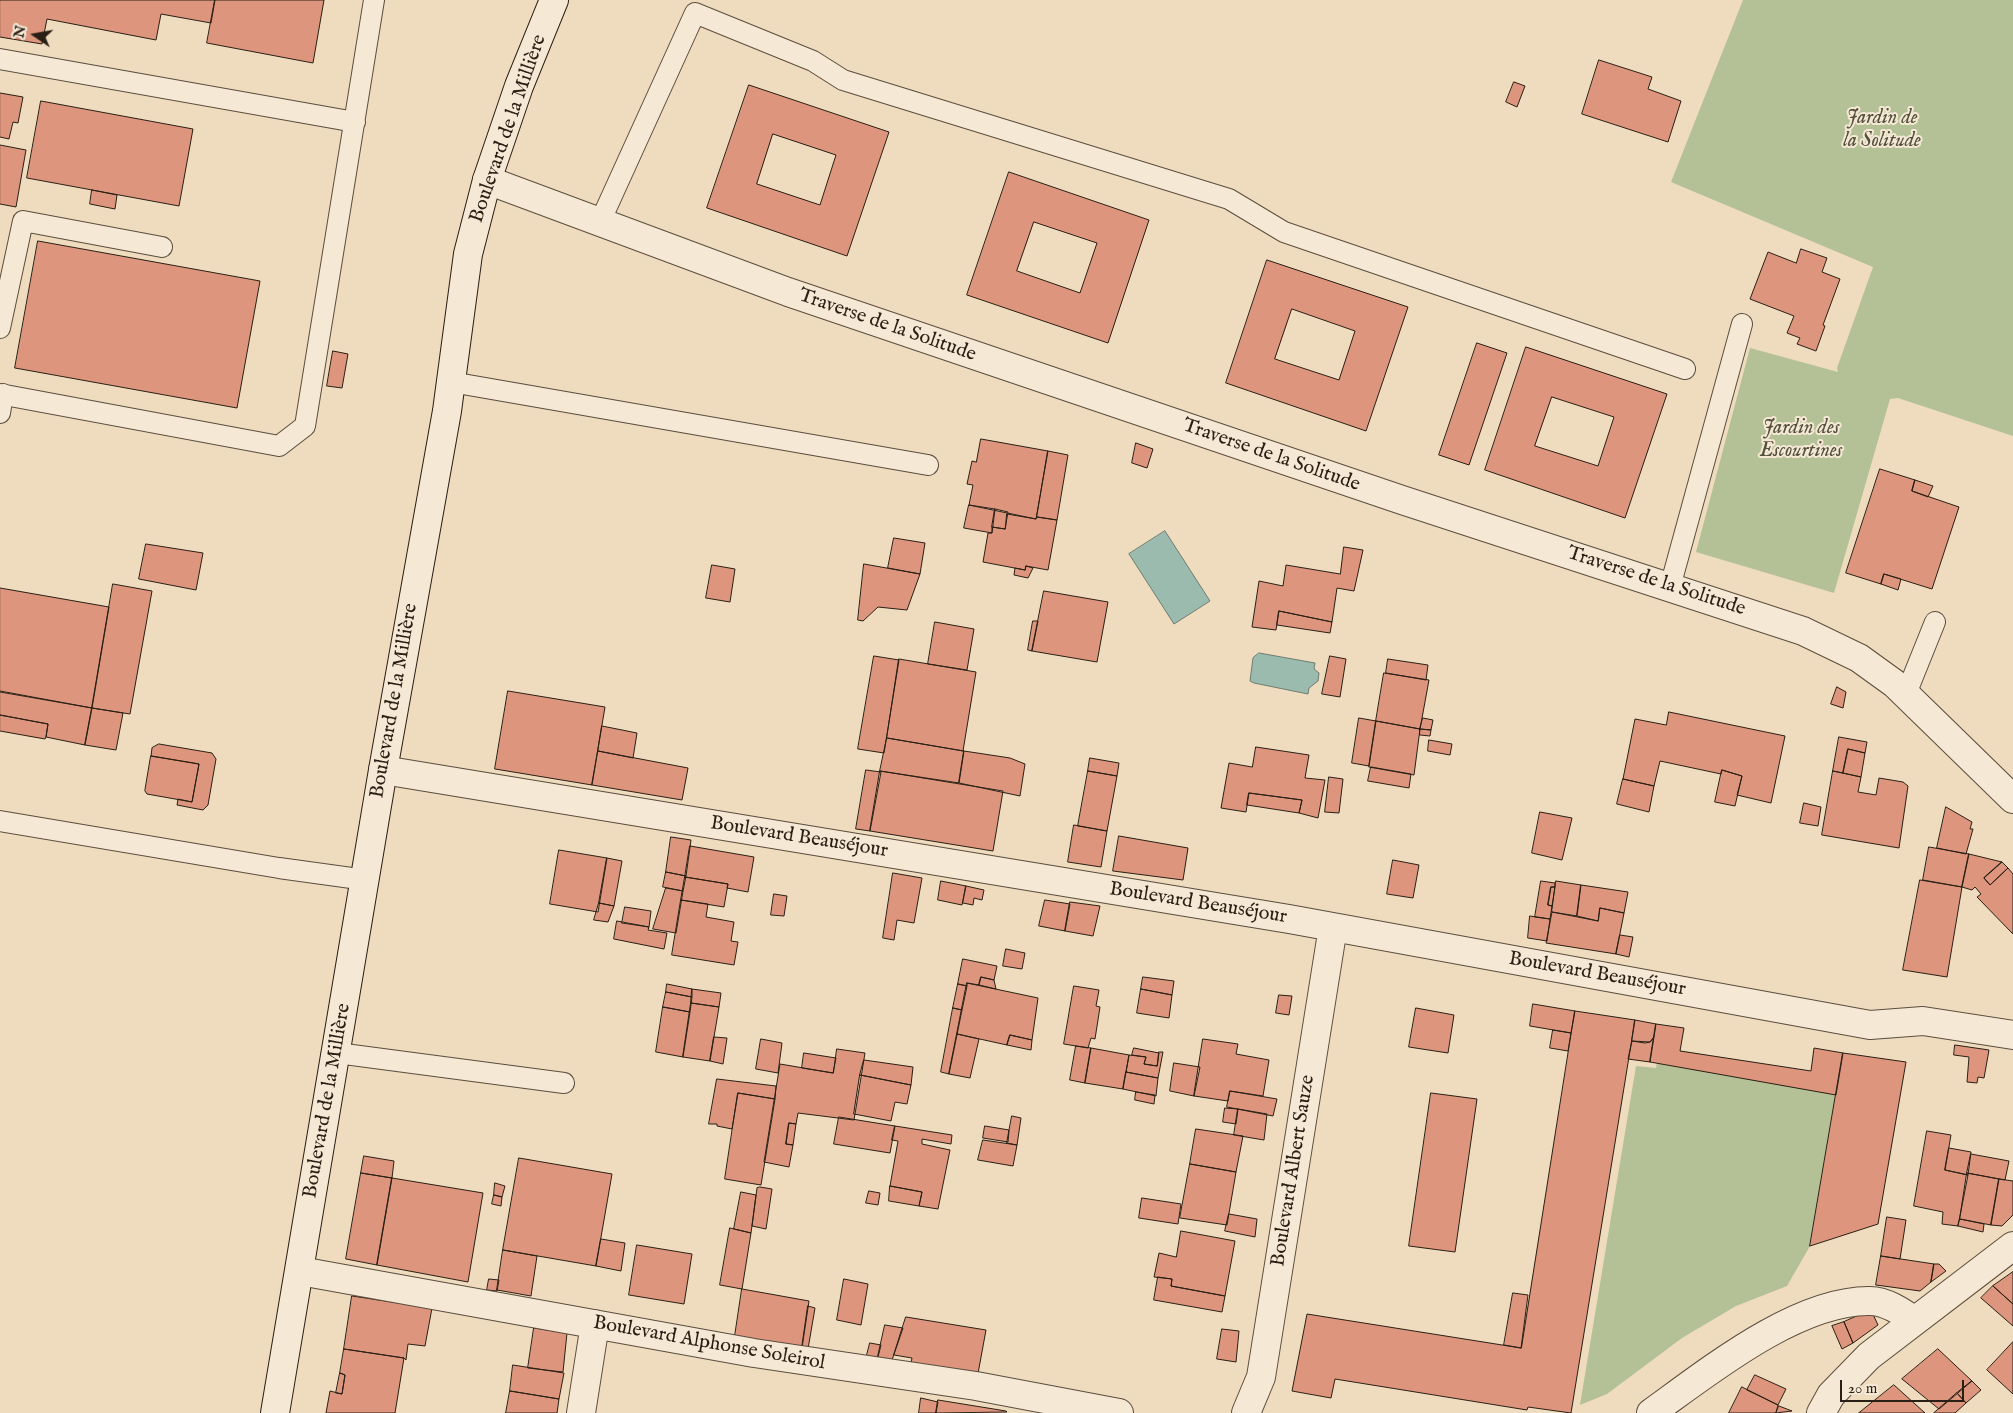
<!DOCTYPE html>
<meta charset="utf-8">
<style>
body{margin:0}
#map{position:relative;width:2013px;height:1413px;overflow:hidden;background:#efdbbe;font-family:"IM FELL English",serif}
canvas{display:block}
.north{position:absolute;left:10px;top:10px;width:50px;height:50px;-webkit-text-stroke:4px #f5e8d5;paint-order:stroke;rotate:282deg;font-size:14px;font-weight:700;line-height:20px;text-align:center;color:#2a1f14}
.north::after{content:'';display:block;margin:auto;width:18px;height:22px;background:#2a1f14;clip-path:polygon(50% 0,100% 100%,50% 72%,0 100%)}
.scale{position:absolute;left:1840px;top:1380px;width:124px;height:22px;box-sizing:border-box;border:2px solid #2a1f14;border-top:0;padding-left:6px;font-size:15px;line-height:18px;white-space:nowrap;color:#2a1f14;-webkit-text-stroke:4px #f5e8d5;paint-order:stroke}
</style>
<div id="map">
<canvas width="2013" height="1413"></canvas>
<div class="north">N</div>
<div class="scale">20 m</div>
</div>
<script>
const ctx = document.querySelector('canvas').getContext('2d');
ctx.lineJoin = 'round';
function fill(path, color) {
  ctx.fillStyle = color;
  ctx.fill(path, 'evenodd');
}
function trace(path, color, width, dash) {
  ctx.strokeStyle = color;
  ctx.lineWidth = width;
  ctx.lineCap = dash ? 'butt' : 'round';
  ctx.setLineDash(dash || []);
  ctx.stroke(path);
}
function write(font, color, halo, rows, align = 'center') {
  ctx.font = font + ' "IM FELL English",serif';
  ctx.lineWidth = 4;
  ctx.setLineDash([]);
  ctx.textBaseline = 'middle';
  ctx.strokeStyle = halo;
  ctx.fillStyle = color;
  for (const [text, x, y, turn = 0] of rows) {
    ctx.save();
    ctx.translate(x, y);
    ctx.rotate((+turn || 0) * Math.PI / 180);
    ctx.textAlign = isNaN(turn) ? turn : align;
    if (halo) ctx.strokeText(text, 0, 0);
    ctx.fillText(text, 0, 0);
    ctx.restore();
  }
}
const green = new Path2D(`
 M1743,0H2013V436L1898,398L1890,399L1834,593L1696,552L1750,348L1838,372L1837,368L1873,267L1671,182Z
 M1660,1047L1839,1077L1810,1246L1787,1286L1736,1306L1682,1338L1607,1394L1580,1405L1636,1066L1656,1068Z`);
const water = new Path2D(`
 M1165,531L1210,601L1174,624L1129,554Z
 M1259,653L1315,663L1314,669L1319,673L1318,681L1309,688L1308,694L1254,683L1250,681L1253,658Z`);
const building = new Path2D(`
 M0,0H215L211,23L161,14L156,40L47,19L42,44L0,37Z
 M215,0H324L313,63L207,43Z
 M1599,60L1652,77L1648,89L1681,101L1668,142L1582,114Z
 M1514,82L1525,86L1517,107L1506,102Z
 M749,85L889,132L847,256L707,208ZM773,134L836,155L820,205L757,184Z
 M0,93L23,97L18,123L13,122L9,139L0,137Z
 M41,101L193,129L179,206L27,178Z
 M0,145L26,150L16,207L0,204Z
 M1009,172L1149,220L1108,343L967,295ZM1034,222L1097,243L1080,293L1017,271Z
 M92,190L117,195L115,209L90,204Z
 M38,241L260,281L237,408L15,368Z
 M1801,249L1827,258L1822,272L1840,279L1823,325L1825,326L1816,351L1797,344L1800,338L1787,333L1794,316L1750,299L1768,252L1796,263Z
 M1267,260L1408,307L1366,431L1226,383ZM1292,309L1355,331L1339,380L1275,359Z
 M1477,343L1507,353L1469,465L1439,455Z
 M1526,347L1667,394L1625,518L1485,470ZM1552,397L1614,417L1598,466L1535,446Z
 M333,351L348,354L342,388L327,386Z
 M981,439L1048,451L1036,519L969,505L973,485L967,484L972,461L976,462Z
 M1136,443L1153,449L1147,468L1132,463Z
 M1048,451L1068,455L1057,520L1037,517Z
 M1880,469L1915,480L1912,491L1959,507L1932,589L1884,574L1881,584L1846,573Z
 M1915,480L1933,486L1928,497L1912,491Z
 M969,505L995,509L992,533L964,528Z
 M995,509L1008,512L1005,529L992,527Z
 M1007,514L1036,519L1037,517L1057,520L1048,570L1026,566L1025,570L983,562L988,533H992V527L1005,529Z
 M894,538L925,543L920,574L888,568Z
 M146,544L203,553L196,590L139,579Z
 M1344,547L1363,550L1354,591L1337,588L1332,622L1279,611L1276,630L1252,627L1259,581L1283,586L1286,565L1340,574Z
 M864,564L920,574L907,610L878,607L863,621L858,620Z
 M712,565L735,569L730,602L706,598Z
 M1026,566L1033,568L1028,578L1014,575L1015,568L1025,570Z
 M1884,574L1901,579L1898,590L1881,584Z
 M113,584L152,591L130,714L92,708Z
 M0,588L109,607L92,708L0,691Z
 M1044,591L1108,602L1097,662L1032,651Z
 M1279,611L1332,622L1330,633L1277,625Z
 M1033,621H1038L1032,651L1028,650Z
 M935,622L974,629L967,670L928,664Z
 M874,656L899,660L884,753L858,749Z
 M1330,656L1346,659L1340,697L1322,694Z
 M899,659L976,672L963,751L887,738Z
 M1388,659L1428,665L1426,680L1386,673Z
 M1384,673L1429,680L1420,729L1376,721Z
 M1837,687L1846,692L1843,708L1831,704Z
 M508,691L605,707L592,785L495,769Z
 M0,692L92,708L85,745L46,737L48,724L0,715Z
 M92,708L123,713L116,750L85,745Z
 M1669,712L1785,736L1771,803L1737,795L1742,776L1722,770L1721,774L1660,761L1654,786L1623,779L1635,719L1666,725Z
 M0,715L48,724L46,737L45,739L0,731Z
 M1359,718L1376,721L1369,766L1352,763Z
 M1423,718L1433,720L1431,730L1420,729Z
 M1376,721L1420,729L1414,775L1369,767Z
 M602,726L637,733L633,758L598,751Z
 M1420,729L1431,730L1430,736L1420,735Z
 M1839,737L1867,742L1865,753L1848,749L1843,773L1833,771Z
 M887,738L964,751L959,783L880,771Z
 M1429,740L1452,744L1450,755L1428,751Z
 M159,744L212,753L216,759L208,805L203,810L177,805L178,799L192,802L199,764L151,756L152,748Z
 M1256,747L1309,755L1305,778L1325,780L1318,818L1299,813L1302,800L1249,793L1246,812L1221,808L1229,763L1252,767Z
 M1848,749L1865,753L1861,777L1843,773Z
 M598,751L688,768L682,800L592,785Z
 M964,751L1010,758L1025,764L1020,796L959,783Z
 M151,756L199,764L192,802L147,794L145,791Z
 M1090,758L1119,763L1117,776L1088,771Z
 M1371,767L1411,774L1409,788L1368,781Z
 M866,770L881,772L870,831L856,829Z
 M1722,770L1742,776L1735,806L1715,802Z
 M880,771L1003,791L993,851L870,831Z
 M1088,771L1117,776L1107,831L1078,826Z
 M1833,771L1861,777L1858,792L1876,795L1879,778L1903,782L1908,786L1899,848L1822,835Z
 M1329,777L1343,779L1339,813L1325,812Z
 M1623,779L1654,786L1649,812L1617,804Z
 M1249,793L1302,800L1299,813L1247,805Z
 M1804,803L1821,807L1818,826L1800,823Z
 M1946,807L1972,822L1970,829H1973L1966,854L1937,848Z
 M1540,812L1572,818L1562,860L1532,853Z
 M1074,825L1107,831L1101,867L1068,862Z
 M1119,836L1188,848L1183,880L1113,871Z
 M671,837L691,840L686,876L666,872Z
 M690,846L754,857L748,892L727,888L728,884L685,877Z
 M1929,847L1969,854L1962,887L1923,880Z
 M559,850L607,858L598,912L550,904Z
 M1969,854L2002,862L1984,878L1990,885L2008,868L2013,874V934L1977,897L1981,894L1975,887L1972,890L1962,887Z
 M607,858L622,861L614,906L599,903Z
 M1393,860L1419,865L1413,898L1387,894Z
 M2002,862L2008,868L1990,885L1984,878Z
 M666,872L686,876L683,891L663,887Z
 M893,873L922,878L914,923L897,920L894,940L883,938Z
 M685,877L728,884L724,907L681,900Z
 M1920,880L1962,887L1947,977L1903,970Z
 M941,881L966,886L962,905L938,900Z
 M1541,881L1555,883V887H1551L1548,905L1552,906L1550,919L1535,917Z
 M1556,881L1581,885L1577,916L1552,912Z
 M1581,885L1628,892L1624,913L1600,908L1598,921L1577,916Z
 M966,886L984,890L982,900L974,898L973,905L963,903Z
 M1551,887H1555L1552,906L1548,905Z
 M666,888L683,891L676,933L653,929Z
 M774,894L787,896L784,916L771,915Z
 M681,900L708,904L706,917L734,922L731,941L738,942L734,965L672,955Z
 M1045,900L1070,904L1065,931L1039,926Z
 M1070,902L1100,906L1093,936L1065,931Z
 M599,903L614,906L608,922L594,920Z
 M625,907L651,911L649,927L622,923Z
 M1600,908L1624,913L1616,954L1546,943L1552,912L1598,921Z
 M1530,916L1550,919L1547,941L1528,938Z
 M617,921L649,927L648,930L667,933L664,949L614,939Z
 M1620,935L1633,937L1629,957L1616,954Z
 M1006,949L1025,953L1022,969L1003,966Z
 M963,959L997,966L994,980L981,977L979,985L967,983V986L958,984Z
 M981,977L994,980L996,989L979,985Z
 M1143,977L1174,981L1172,995L1141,989Z
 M967,983L1038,998L1032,1040L1010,1035L1007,1045L957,1034Z
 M667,984L692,989V997L666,992Z
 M958,984L967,986L962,1010L953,1008Z
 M1074,986L1099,990L1096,1006L1100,1007L1095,1039L1091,1038L1088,1048L1064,1044Z
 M692,989L721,993L719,1007L691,1003Z
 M1141,989L1172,995L1169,1018L1137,1013Z
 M666,992L692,997L690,1012L663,1007Z
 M1279,995L1292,996L1289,1015L1276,1013Z
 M691,1003L719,1007L710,1061L683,1057Z
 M1533,1004L1575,1011L1571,1033L1530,1026Z
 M663,1007L690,1012L683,1057L656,1052Z
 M953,1008L962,1010L949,1074L941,1072Z
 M1416,1008L1454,1015L1448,1053L1409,1047Z
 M1575,1011L1635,1020L1571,1413L1528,1407L1527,1410L1335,1379L1331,1398L1292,1391L1307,1314L1521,1348Z
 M1635,1020L1656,1024L1654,1037L1650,1042L1632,1041Z
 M1656,1024L1684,1028L1680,1051L1811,1071L1814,1048L1843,1053L1836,1095L1650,1062Z
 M1553,1030L1571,1033L1568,1051L1550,1048Z
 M957,1034L979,1039L970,1078L949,1074Z
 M1010,1035L1032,1040L1031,1050L1007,1045Z
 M714,1037L727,1038L723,1064L710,1061Z
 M1654,1037L1650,1062L1628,1059L1632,1041L1645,1043L1650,1042Z
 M761,1039L782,1043L778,1073L756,1069Z
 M1203,1039L1238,1044L1236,1054L1269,1060L1263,1096L1230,1091L1228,1101L1194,1096Z
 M1955,1045L1989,1050L1984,1078L1978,1077L1977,1083L1967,1082L1969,1057L1954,1055Z
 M1076,1046L1091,1048L1085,1083L1070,1080Z
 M1091,1048L1129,1055L1123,1089L1085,1083Z
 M1134,1048L1159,1053L1157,1066L1144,1064L1146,1057L1132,1055Z
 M837,1049L865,1053L854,1120L798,1113L796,1124L789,1123L786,1144L793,1145L789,1167L764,1162L780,1064L833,1073Z
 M1159,1052H1163L1158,1078L1126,1072L1129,1055L1146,1057L1144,1064L1157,1066Z
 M804,1053L836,1058L833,1073L802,1068Z
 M1843,1053L1906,1062L1878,1224L1810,1246Z
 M864,1060L913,1067L911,1085L860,1075Z
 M1174,1063L1200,1067L1194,1096L1170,1091Z
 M1126,1072L1158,1078L1156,1096L1123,1089Z
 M860,1075L911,1085L907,1104L895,1102L891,1121L854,1114Z
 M717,1079L776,1086L775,1099L738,1093L732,1129L717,1126V1124H709Z
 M1230,1091L1277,1099L1273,1116L1227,1107Z
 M1136,1092L1155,1095L1154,1104L1135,1100Z
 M738,1093L775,1099L761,1185L725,1179Z
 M1431,1093L1477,1099L1455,1252L1409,1246Z
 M1225,1108L1238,1109L1236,1124L1223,1122Z
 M1238,1109L1267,1114L1264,1140L1234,1135Z
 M1012,1116L1021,1118L1017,1145L1007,1143Z
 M839,1117L895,1126L890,1153L834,1144Z
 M789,1123L796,1124L793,1145L786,1144Z
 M895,1126L952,1135L951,1144L922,1139V1144L950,1150L938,1209L919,1206L922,1192L890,1186L898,1141L892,1140Z
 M985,1126L1009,1130L1008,1142L983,1138Z
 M1196,1129L1243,1136L1236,1172L1190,1164Z
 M1927,1131L1951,1135L1945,1170L1968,1175L1958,1226L1942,1224L1943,1212L1914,1206Z
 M983,1140L1017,1145L1013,1166L978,1160Z
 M1949,1148L1971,1152L1968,1175L1945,1170Z
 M1971,1154L2009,1161L2005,1180L1967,1173Z
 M364,1156L394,1161L392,1178L361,1173Z
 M519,1158L612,1174L596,1266L503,1250Z
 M1190,1164L1236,1172L1227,1225L1180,1218Z
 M361,1173L392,1178L377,1265L346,1259Z
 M1967,1173L1999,1179L1991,1225L1960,1219Z
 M392,1178L483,1193L468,1282L377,1265Z
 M1999,1179L2013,1181V1215L2002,1226L1991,1225Z
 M495,1183L505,1186L502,1197L494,1195Z
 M890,1186L922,1192L919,1206L889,1201Z
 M760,1187L772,1189L766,1229L752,1226L757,1188Z
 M869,1191L880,1193L878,1205L866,1203Z
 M741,1192L756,1195L751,1233L734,1229Z
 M494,1195L502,1197L501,1206L492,1204Z
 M1142,1198L1181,1204L1178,1224L1139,1218Z
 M1229,1214L1257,1219L1255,1237L1225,1231Z
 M1887,1217L1906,1220L1900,1259L1881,1256Z
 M1960,1219L1984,1224L1983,1232L1958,1226Z
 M730,1228L751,1233L742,1289L720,1285Z
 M1181,1231L1235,1241L1225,1296L1171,1286L1172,1279L1154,1277L1159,1253L1176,1257Z
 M601,1239L625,1243L621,1271L596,1266Z
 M637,1245L692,1254L684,1304L629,1295Z
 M503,1250L537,1256L531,1296L497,1290Z
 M1881,1256L1934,1264L1931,1282L1920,1291L1876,1285Z
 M1934,1264H1939L1946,1271L1931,1282Z
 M2013,1272V1304L1993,1286Z
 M1158,1277L1172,1279L1171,1286L1225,1296L1222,1312L1154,1300Z
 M489,1279L499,1280L497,1291L487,1290Z
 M844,1279L868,1284L861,1325L837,1320Z
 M1993,1286L2013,1304V1326L1981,1298Z
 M742,1289L809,1301L802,1348L735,1336Z
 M1513,1293L1528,1295L1521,1348L1504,1345Z
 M352,1296L432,1308L425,1346L408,1344L406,1360L404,1358L344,1349Z
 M808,1306L815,1308L808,1349L802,1348Z
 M1871,1310L1878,1325L1853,1343L1844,1322Z
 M906,1317L986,1330L977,1379L910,1367L912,1358L894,1355Z
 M1844,1322L1853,1343L1842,1349L1832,1326Z
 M885,1325L903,1328L891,1363L877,1361Z
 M534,1328L567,1333L563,1372L528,1368Z
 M1222,1329L1239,1331L1236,1362L1217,1359Z
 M2013,1342V1394L1987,1370Z
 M870,1343L881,1345L877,1361L866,1359Z
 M344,1349L404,1358L395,1413H326L330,1391L342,1394L345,1375L340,1373Z
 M1938,1349L1972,1381L1939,1409L1902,1379Z
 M513,1365L564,1373L559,1399L510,1391Z
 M340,1373L345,1375L342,1394L336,1393Z
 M1755,1375L1786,1389L1778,1405L1747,1390Z
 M1972,1381L1981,1390L1966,1403L1957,1393Z
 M1894,1385L1925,1413H1859Z
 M1742,1387L1778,1405L1776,1413H1729Z
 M510,1391L559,1399L557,1413H506Z
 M1957,1393L1966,1403L1955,1413H1934Z
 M921,1398L938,1402L936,1413H919Z
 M938,1400L1006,1411L1007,1412L936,1413Z
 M1779,1406L1792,1411L1776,1413Z`);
const service = new Path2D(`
 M0,59L355,122
 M600,222L695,13L813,61L843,80L1229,199L1284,232L1685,369
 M0,328L23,221L162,247
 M451,382L928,465
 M0,394L279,446L305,426L374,0
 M0,413L3,394
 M1670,587L1742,324
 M1906,694L1935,622
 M0,821L279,868L366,880
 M337,1053L564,1083`);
const minor = new Path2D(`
 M487,180L788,292L1402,500L1803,631L1859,658L1895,684L2013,799
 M383,770L1289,919L1870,1025L1923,1021L2013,1035
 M300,1271L754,1353L976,1386L1119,1413
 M581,1413L595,1324
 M1246,1413L1261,1377L1333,927
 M1651,1413C1708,1372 1797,1300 1870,1301C1886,1301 1902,1312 1915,1321
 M1821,1413L1831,1395L1869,1356L2013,1246`);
const secondary = new Path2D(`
 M275,1413L383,770L447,411L468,254L487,180L519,86L554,0`);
const parkNames = [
 ["Jardin de",1882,119],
 ["la Solitude",1882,142],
 ["Jardin des",1801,429],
 ["Escourtines",1801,452]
];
const streetNames = [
 ["Boulevard de la Millière",509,129,-71],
 ["Traverse de la Solitude",887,326,19],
 ["Traverse de la Solitude",1271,456,19],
 ["Traverse de la Solitude",1656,582,18],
 ["Boulevard de la Millière",395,701,-80],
 ["Boulevard Beauséjour",799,838,9],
 ["Boulevard Beauséjour",1198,904,9],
 ["Boulevard Beauséjour",1597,975,10],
 ["Boulevard de la Millière",328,1101,-80],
 ["Boulevard Albert Sauze",1294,1171,-81],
 ["Boulevard Alphonse Soleirol",709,1344,10]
];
fill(green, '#b4c196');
fill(water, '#9abbae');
trace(water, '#6d7d70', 1);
fill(building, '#dd957d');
trace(building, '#2a1f14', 1);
trace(service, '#5b4e3e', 22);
trace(minor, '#5b4e3e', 30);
trace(secondary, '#2a1f14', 30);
trace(service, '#f5e8d5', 20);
trace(minor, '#f5e8d5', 28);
trace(secondary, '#f5e8d5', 28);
write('italic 20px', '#53503b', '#f5e8d5', parkNames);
write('20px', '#2a1f14', '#f5e8d5', streetNames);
</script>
